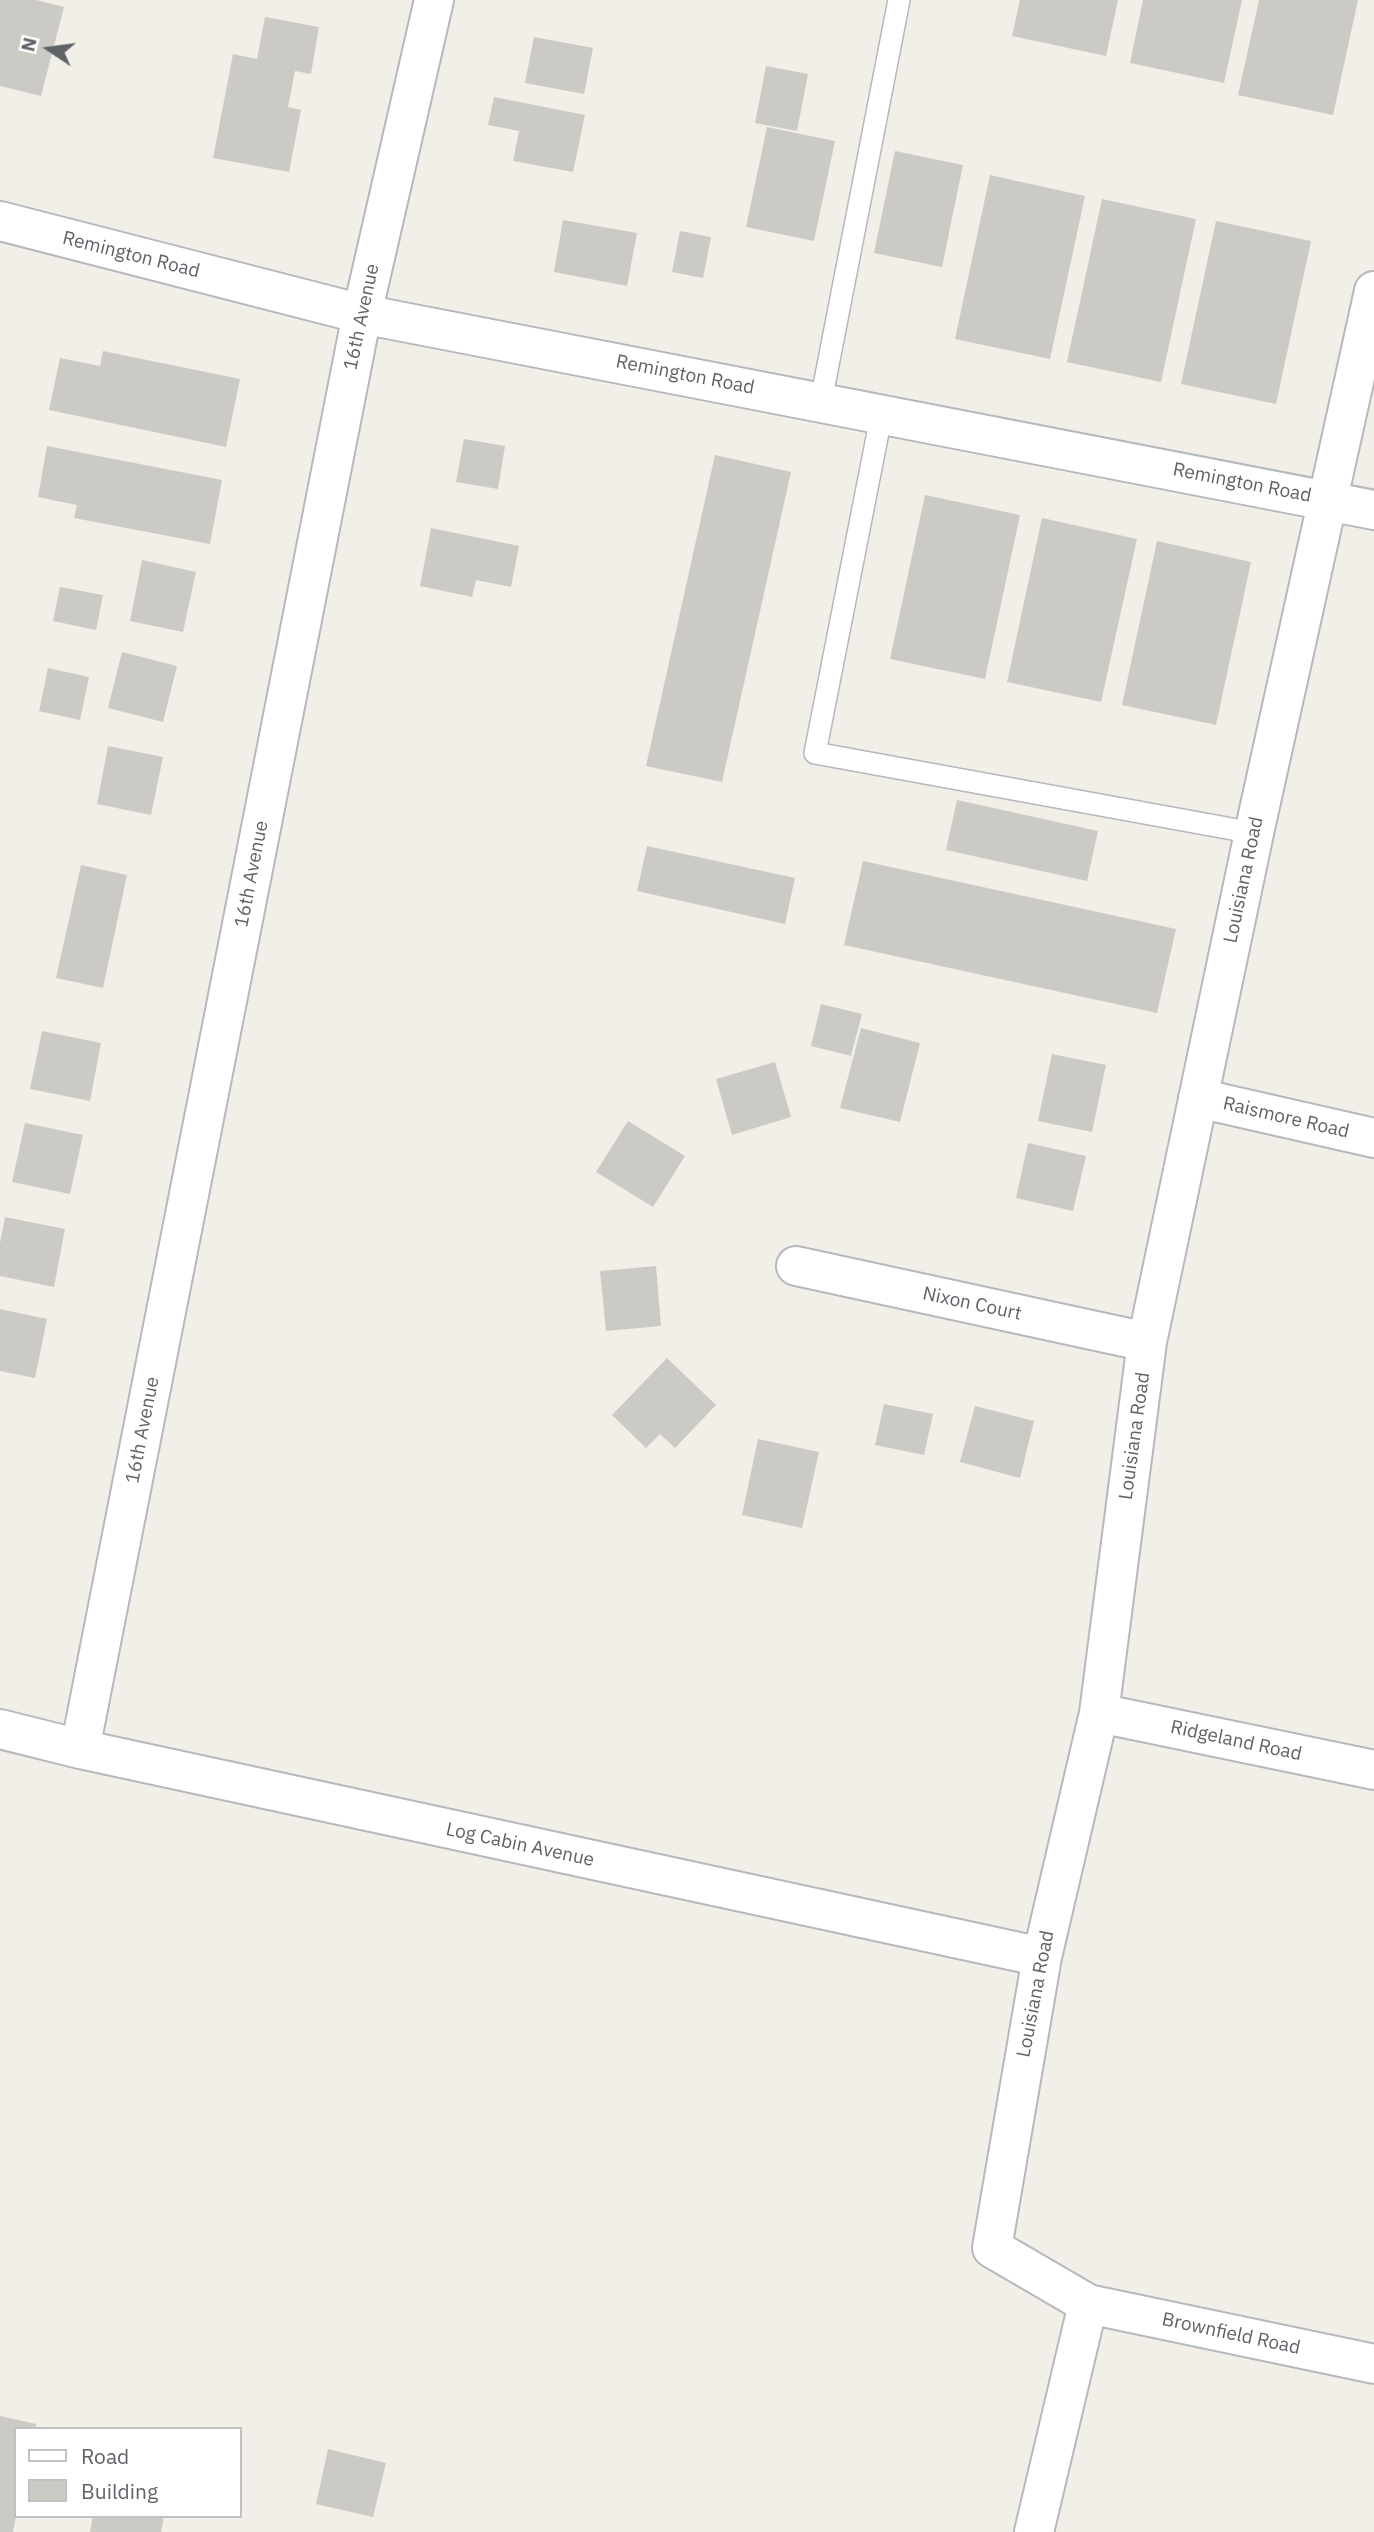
<!DOCTYPE html>
<style>
body{margin:0}
#map{position:relative;width:1374px;height:2532px;overflow:hidden;background:#f1efe8;font-family:"IBM Plex Sans",sans-serif}
canvas{display:block}
.legend{position:absolute;left:14px;top:2427px;width:228px;height:91px;box-sizing:border-box;background:#fff;border:2px solid #bfc1c3;margin:0;padding:9px 12px;list-style:none;font-size:21px;color:#5f6368}
.legend li{display:flex;align-items:center;gap:14px;height:35px}
.legend b{width:35px;border:2px solid #bfc1c3}
.north{position:absolute;left:14px;top:14px;width:70px;height:70px;-webkit-text-stroke:5px #fff;paint-order:stroke;rotate:283deg;font-size:19px;font-weight:700;line-height:28px;text-align:center;color:#5f6368}
.north::after{content:'';display:block;margin:auto;width:24px;height:32px;background:#5f6368;clip-path:polygon(50% 0,100% 100%,50% 72%,0 100%)}
</style>
<div id="map">
<canvas width="1374" height="2532"></canvas>
<ul class="legend">
<li><b style="height:9px;background:#fff"></b>Road</li>
<li><b style="height:19px;background:#cccac5"></b>Building</li>
</ul>
<div class="north">N</div>
</div>
<script>
const ctx = document.querySelector('canvas').getContext('2d');
ctx.lineJoin = 'round';
function fill(path, color) {
  ctx.fillStyle = color;
  ctx.fill(path, 'evenodd');
}
function trace(path, color, width, dash) {
  ctx.strokeStyle = color;
  ctx.lineWidth = width;
  ctx.lineCap = dash ? 'butt' : 'round';
  ctx.setLineDash(dash || []);
  ctx.stroke(path);
}
function write(font, color, halo, rows, align = 'center') {
  ctx.font = font + ' "IBM Plex Sans",sans-serif';
  ctx.lineWidth = 7;
  ctx.setLineDash([]);
  ctx.textBaseline = 'middle';
  ctx.strokeStyle = halo;
  ctx.fillStyle = color;
  for (const [text, x, y, turn = 0] of rows) {
    ctx.save();
    ctx.translate(x, y);
    ctx.rotate((+turn || 0) * Math.PI / 180);
    ctx.textAlign = isNaN(turn) ? turn : align;
    if (halo) ctx.strokeText(text, 0, 0);
    ctx.fillText(text, 0, 0);
    ctx.restore();
  }
}
const building = new Path2D(`
 M0,0H36L64,7L41,96L0,86Z
 M1020,0H1118L1106,56L1012,36Z
 M1143,0H1242L1224,83L1130,63Z
 M1259,0H1358L1333,115L1238,95Z
 M265,17L319,27L311,74L295,71L288,107L301,110L289,172L213,158L233,54L257,59Z
 M534,37L593,48L584,94L525,83Z
 M766,66L808,74L797,131L755,123Z
 M494,97L585,115L573,172L513,161L519,131L488,125Z
 M767,127L835,141L814,241L746,227Z
 M895,151L963,165L942,267L874,253Z
 M990,175L1085,196L1050,359L955,339Z
 M1102,199L1196,219L1161,382L1067,362Z
 M563,220L637,233L627,286L554,272Z
 M1216,221L1311,241L1276,404L1181,384Z
 M680,231L711,237L703,278L672,272Z
 M103,351L240,379L226,447L49,410L60,358L100,366Z
 M464,439L505,446L498,489L456,482Z
 M47,446L222,480L210,544L74,518L77,505L38,497Z
 M715,455L791,472L722,782L646,766Z
 M925,495L1020,515L985,679L890,659Z
 M1042,518L1137,539L1101,702L1007,682Z
 M431,528L519,546L511,587L476,580L472,597L420,586Z
 M1157,541L1251,562L1216,725L1122,705Z
 M142,560L196,572L183,632L130,621Z
 M60,587L103,595L96,630L53,621Z
 M122,652L177,666L163,722L108,708Z
 M48,668L89,677L80,720L39,711Z
 M108,746L163,757L151,815L97,804Z
 M957,800L1098,831L1087,881L946,850Z
 M647,846L795,878L785,924L637,891Z
 M863,861L1176,929L1157,1013L844,945Z
 M81,865L127,875L103,988L56,978Z
 M821,1004L862,1014L851,1056L811,1046Z
 M861,1028L920,1043L900,1122L840,1108Z
 M42,1031L101,1043L90,1101L30,1089Z
 M1052,1054L1106,1065L1092,1132L1038,1121Z
 M775,1062L791,1117L732,1135L716,1079Z
 M628,1121L685,1156L653,1207L596,1172Z
 M25,1123L83,1135L70,1194L12,1182Z
 M1028,1143L1086,1156L1073,1211L1016,1198Z
 M5,1217L65,1229L54,1287L0,1276V1243Z
 M656,1266L661,1326L606,1331L600,1271Z
 M0,1309L47,1319L35,1378L0,1371Z
 M667,1358L716,1405L675,1448L660,1434L646,1448L612,1415Z
 M884,1404L933,1414L924,1455L875,1445Z
 M975,1406L1034,1421L1020,1478L960,1462Z
 M758,1439L819,1452L802,1528L742,1515Z
 M0,2416L36,2424L35,2429H16V2516L13,2532H0Z
 M328,2449L386,2463L373,2517L316,2504Z
 M93,2516H164L161,2532H90Z`);
const lane = new Path2D(`
 M821,401L899,0
 M882,412L815,753L1254,833`);
const street = new Path2D(`
 M0,221L362,314L1374,510
 M1198,1098L1374,1138
 M796,1266L1147,1342
 M1099,1713L1374,1770
 M0,1729L80,1749L1042,1957
 M80,1749L362,314L434,0
 M1088,2304L1374,2364
 M1034,2532L1088,2304L992,2248L1042,1957L1099,1713L1147,1342L1254,833L1374,291`);
const streetNames = [
 ["Remington Road",131,255,14],
 ["16th Avenue",362,317,-78],
 ["Remington Road",685,375,11],
 ["Remington Road",1242,483,11],
 ["16th Avenue",252,874,-79],
 ["Louisiana Road",1244,880,-78],
 ["Raismore Road",1286,1118,13],
 ["Nixon Court",972,1304,12],
 ["16th Avenue",143,1430,-79],
 ["Louisiana Road",1135,1436,-82],
 ["Ridgeland Road",1236,1741,12],
 ["Log Cabin Avenue",520,1845,12],
 ["Louisiana Road",1036,1994,-79],
 ["Brownfield Road",1231,2334,12]
];
fill(building, '#cccac5');
trace(lane, '#b5b8bc', 24);
trace(street, '#b5b8bc', 42);
trace(lane, '#fff', 21);
trace(street, '#fff', 38);
write('19px', '#5f6368', '#fff', streetNames);
</script>
